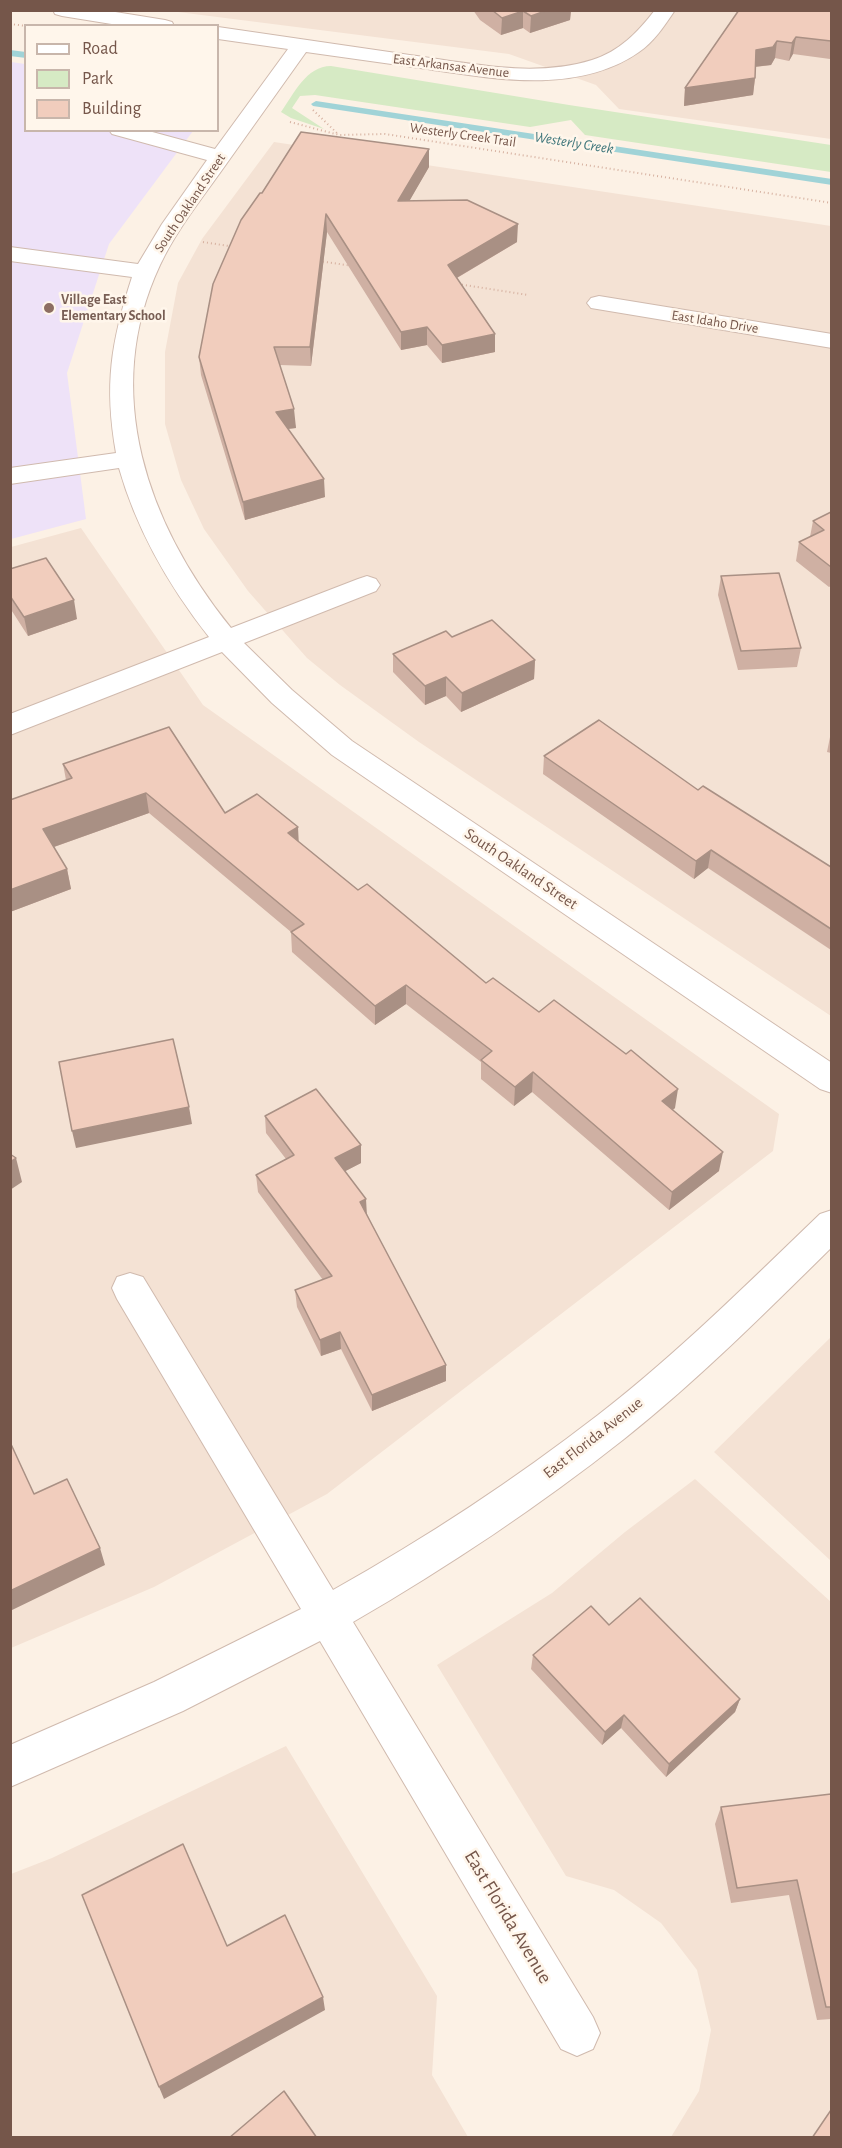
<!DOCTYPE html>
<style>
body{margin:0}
#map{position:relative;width:842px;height:2148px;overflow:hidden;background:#fcf1e5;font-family:"Alegreya Sans",sans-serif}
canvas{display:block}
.frame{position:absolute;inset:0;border:12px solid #75564a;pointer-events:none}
.legend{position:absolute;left:24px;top:24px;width:195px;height:108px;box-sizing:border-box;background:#fff6eb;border:2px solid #c8b6ab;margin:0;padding:8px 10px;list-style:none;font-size:18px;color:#75564a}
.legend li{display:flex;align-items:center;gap:12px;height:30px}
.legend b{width:30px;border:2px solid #c8b6ab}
</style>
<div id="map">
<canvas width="842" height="2148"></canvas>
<div class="frame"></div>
<ul class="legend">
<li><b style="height:8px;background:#fff"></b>Road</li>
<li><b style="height:16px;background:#d6eac4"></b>Park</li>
<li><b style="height:16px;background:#f1cdbd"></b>Building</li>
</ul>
</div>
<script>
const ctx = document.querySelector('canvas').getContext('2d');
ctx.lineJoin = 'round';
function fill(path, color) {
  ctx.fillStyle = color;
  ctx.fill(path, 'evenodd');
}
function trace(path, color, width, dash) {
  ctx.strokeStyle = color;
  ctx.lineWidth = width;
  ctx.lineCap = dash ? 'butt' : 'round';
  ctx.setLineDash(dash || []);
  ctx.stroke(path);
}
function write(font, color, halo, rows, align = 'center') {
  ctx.font = font + ' "Alegreya Sans",sans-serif';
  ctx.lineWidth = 5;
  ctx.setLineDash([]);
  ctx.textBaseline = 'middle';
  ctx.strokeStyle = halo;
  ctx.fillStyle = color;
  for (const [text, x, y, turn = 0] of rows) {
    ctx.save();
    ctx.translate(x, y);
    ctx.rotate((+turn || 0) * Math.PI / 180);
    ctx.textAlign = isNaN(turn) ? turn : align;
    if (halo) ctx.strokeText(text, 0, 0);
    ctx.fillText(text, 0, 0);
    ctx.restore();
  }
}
const residential = new Path2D(`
 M179,10L831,11V139L619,109L596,85L509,54L178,12Z
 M274,142L831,226V1016L419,742L340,685L307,658L248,591L204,529L181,480L165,424V352L178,283L202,239Z
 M81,528L203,705L779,1114L773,1151L327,1494L154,1587L11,1648V547Z
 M831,1337V1561L714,1452Z
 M695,1479L831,1602V2137H671L699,2091L711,2030L697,1970L661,1923L614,1890L566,1876L437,1665L552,1593L625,1532Z
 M286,1746L437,1996L432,2075L468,2137L11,2138V1874L52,1858Z`);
const education = new Path2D(`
 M11,62L25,64L26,130L193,131L109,244L67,373L86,519L11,539Z`);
const green = new Path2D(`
 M331,66L569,105L831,145V172L585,135L571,120L530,127L315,95L300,96L292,108L324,129L291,118L281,112C294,94 306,66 331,66Z`);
const stream = new Path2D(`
 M10,50L26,52V58L10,56Z
 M316,101L832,179V185L313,106L311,104Z`);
const path = new Path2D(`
 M10,24L26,26
 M313,110L338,134
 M290,122L339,135L385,134L832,203
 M203,242L235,247
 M319,261L353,266
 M458,284L528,295`);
const minor = new Path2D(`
 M53,10H103L165,20L172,22L174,26H124L62,16L55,14Z
 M655,10H675C665,25 654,42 639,52C576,96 490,78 420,68C382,63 344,57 306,52C278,91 250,131 222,170C200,201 176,231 160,265C100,393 148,525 231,628L358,579L367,576L376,579L380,585L376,591L244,643L292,690L352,741L832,1063V1093L820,1089L332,755L272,703L222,652L10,735V714L209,637C169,586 137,531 119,468L10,484V468L116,453C104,385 111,342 132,277L10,261V247L138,264L162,224L207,160L112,134L109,130H145L215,149L288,49L218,39V27C280,36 341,45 403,54C464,62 532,79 592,60C620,51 637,33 655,10Z
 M599,296L832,334V348L591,308L587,303L591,298Z
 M832,1210V1247C765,1313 698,1380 624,1439C538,1507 448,1567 353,1622L593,2017L600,2033L593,2049L577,2056L561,2049L320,1641L183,1711L10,1787V1745L154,1682L301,1609L117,1299L112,1288L117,1277L130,1273L143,1277L333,1590C426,1538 514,1480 598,1415C677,1354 748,1283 820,1214Z`);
const wall = new Path2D(`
 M473,10H571L570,20L530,33L523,28L501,35L480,20Z
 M831,10V55L830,59L793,54L789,61L775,58L771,65L755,67V78L753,95L684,106L685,88Z
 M429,149V167L409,201L517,242L457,278L495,352L442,363L427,345L401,350L327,232L311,366L280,365L296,428L288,429L325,497L245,520L201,375L199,357L262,193Z
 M831,512V586L829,587L796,561L799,542L810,537L813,521Z
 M10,569L77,619L28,636L10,608Z
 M721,576L801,648L797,667L738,670L718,595Z
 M452,637L535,660L534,679L461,712L446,696L425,705L393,672V654Z
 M831,732V753L827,752Z
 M544,756L698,790L831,867V950L708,868L694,879L543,774Z
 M63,764L225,813L299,842L358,890L486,983L539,1012L675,1108L673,1110L719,1171L669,1210L532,1092L514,1106L481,1079V1062L406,1004L375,1025L292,952L291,932L149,813L54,847L67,869L71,889L10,912V800L66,780Z
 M265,1116L361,1145V1163L345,1171L367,1214L446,1381L372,1411L341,1349L321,1356L297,1307L295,1290L323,1280L258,1192L256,1175L286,1159L266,1133Z
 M609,1625L740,1699L735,1712L666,1777L621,1728L602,1745L531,1669L533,1655Z
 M831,1794V2019L817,2020L789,1895L731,1903L715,1824L721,1807Z`);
const shadedWall = new Path2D(`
 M548,10H571L570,20L530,33L531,16Z
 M523,11V28L501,35L502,18Z
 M796,37L793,54L789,61L792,43Z
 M777,41L775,58L771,65L753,67L756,50Z
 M755,78L753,95L684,106L685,88Z
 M429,149V167L399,219L398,201Z
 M326,214L327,232L311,366L310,347Z
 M518,224L517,242L448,283V265Z
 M427,327V345L401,350V332Z
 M495,334V352L442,363V345Z
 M294,409L296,428L277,430L276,412Z
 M324,479L325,497L245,520L243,502Z
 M74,600L77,619L28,636L24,617Z
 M535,660L534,679L461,712L462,693Z
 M446,677V696L425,705V686Z
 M146,793L149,813L48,849L43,829Z
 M298,827L299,847L288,833Z
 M711,850L708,868L694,879L696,861Z
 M67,869L71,889L10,912V890Z
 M406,985V1004L375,1025V1006Z
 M533,1072L532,1092L514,1106L515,1087Z
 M678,1089L675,1108L659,1120L662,1101Z
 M189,1107L192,1124L76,1148L72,1131Z
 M361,1145V1163L336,1176L335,1158Z
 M723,1152L719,1171L669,1210L672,1192Z
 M16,1158L22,1182L10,1190V1162Z
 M366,1199L367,1216L360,1202Z
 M340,1332L341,1349L321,1356L320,1340Z
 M446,1365V1381L372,1411V1395Z
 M100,1548L105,1565L10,1611V1591Z
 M740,1699L735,1712L666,1777L669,1764Z
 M624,1715L621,1728L602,1745L605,1732Z
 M323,1997L325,2010L164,2099L159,2087Z`);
const building = new Path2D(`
 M492,10H548L531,16L523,11L502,18Z
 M739,10H831V41L796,37L792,43L777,41L773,47L756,50L755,78L685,88Z
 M301,132L429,149L398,201L467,200L518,224L448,265L495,334L442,345L427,327L401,332L326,214L310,347H274L294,409L276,412L324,479L243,502L199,357L213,284L241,220L260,193H262Z
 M831,512V567L799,542L824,530L813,521Z
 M46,558L74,600L24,617L10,596V569Z
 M779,573L801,648L741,651L721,576Z
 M492,620L535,660L462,693L446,677L425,686L393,654L446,631L452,637Z
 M599,720L698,790L703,786L831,867V929L711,850L696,861L544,756Z
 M169,727L225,813L257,794L298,827L288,833L358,890L367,884L486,983L493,978L539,1012L554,1000L626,1054L631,1050L678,1089L662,1101L723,1152L672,1192L533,1072L515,1087L481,1060L492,1051L406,985L375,1006L291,932L304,924L146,793L43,829L67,869L10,890V800L72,778L63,764Z
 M173,1039L189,1107L72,1131L59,1062Z
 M316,1089L361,1145L335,1158L366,1199L360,1202L446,1365L372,1395L340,1332L320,1340L295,1290L332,1276L256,1175L294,1155L265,1116Z
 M10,1154L16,1158L10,1162Z
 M10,1442L34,1494L67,1479L100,1548L10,1591Z
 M640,1598L740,1699L669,1764L624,1715L605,1732L533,1655L591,1606L609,1625Z
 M831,1794V2007H826L797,1880L737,1888L721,1807Z
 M183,1844L227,1946L285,1915L323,1997L159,2087L82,1895Z
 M284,2091L317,2138H229Z
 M831,2110V2138H812Z`);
const markers = [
 [49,308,6,"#8d6e63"]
];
const farStreetnames = [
 ["East Arkansas Avenue",451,66,7],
 ["Westerly Creek Trail",463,135,8],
 ["South Oakland Street",190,203,-56],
 ["East Idaho Drive",715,322,9]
];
const farEducationnames = [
 ["Village East",61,300],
 ["Elementary School",61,316]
];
const farWaternames = [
 ["Westerly Creek",574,143,9]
];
const streetNames = [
 ["South Oakland Street",521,869,34],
 ["East Florida Avenue",593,1438,-38]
];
const nearStreetnames = [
 ["East Florida Avenue",508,1917,59]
];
fill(residential, '#f4e2d4');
fill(education, '#eee2f8');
fill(green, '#d6eac4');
fill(stream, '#a0d3d7');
trace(minor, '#d0baae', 2);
trace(path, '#d6b1a0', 2, [1, 3]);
fill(minor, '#fff');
fill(wall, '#cfb0a3');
fill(shadedWall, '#a99084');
fill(building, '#f1cdbd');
trace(building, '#a99084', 1.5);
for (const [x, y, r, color] of markers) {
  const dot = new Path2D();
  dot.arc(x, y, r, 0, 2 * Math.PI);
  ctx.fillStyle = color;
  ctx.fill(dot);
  trace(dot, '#fff6eb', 2);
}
write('14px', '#75564a', '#fff6eb', farStreetnames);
write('bold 14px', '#785e54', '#fff6eb', farEducationnames, 'left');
write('italic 15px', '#3e757a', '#fff6eb', farWaternames);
write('16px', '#75564a', '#fff6eb', streetNames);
write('20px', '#75564a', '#fff6eb', nearStreetnames);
</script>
